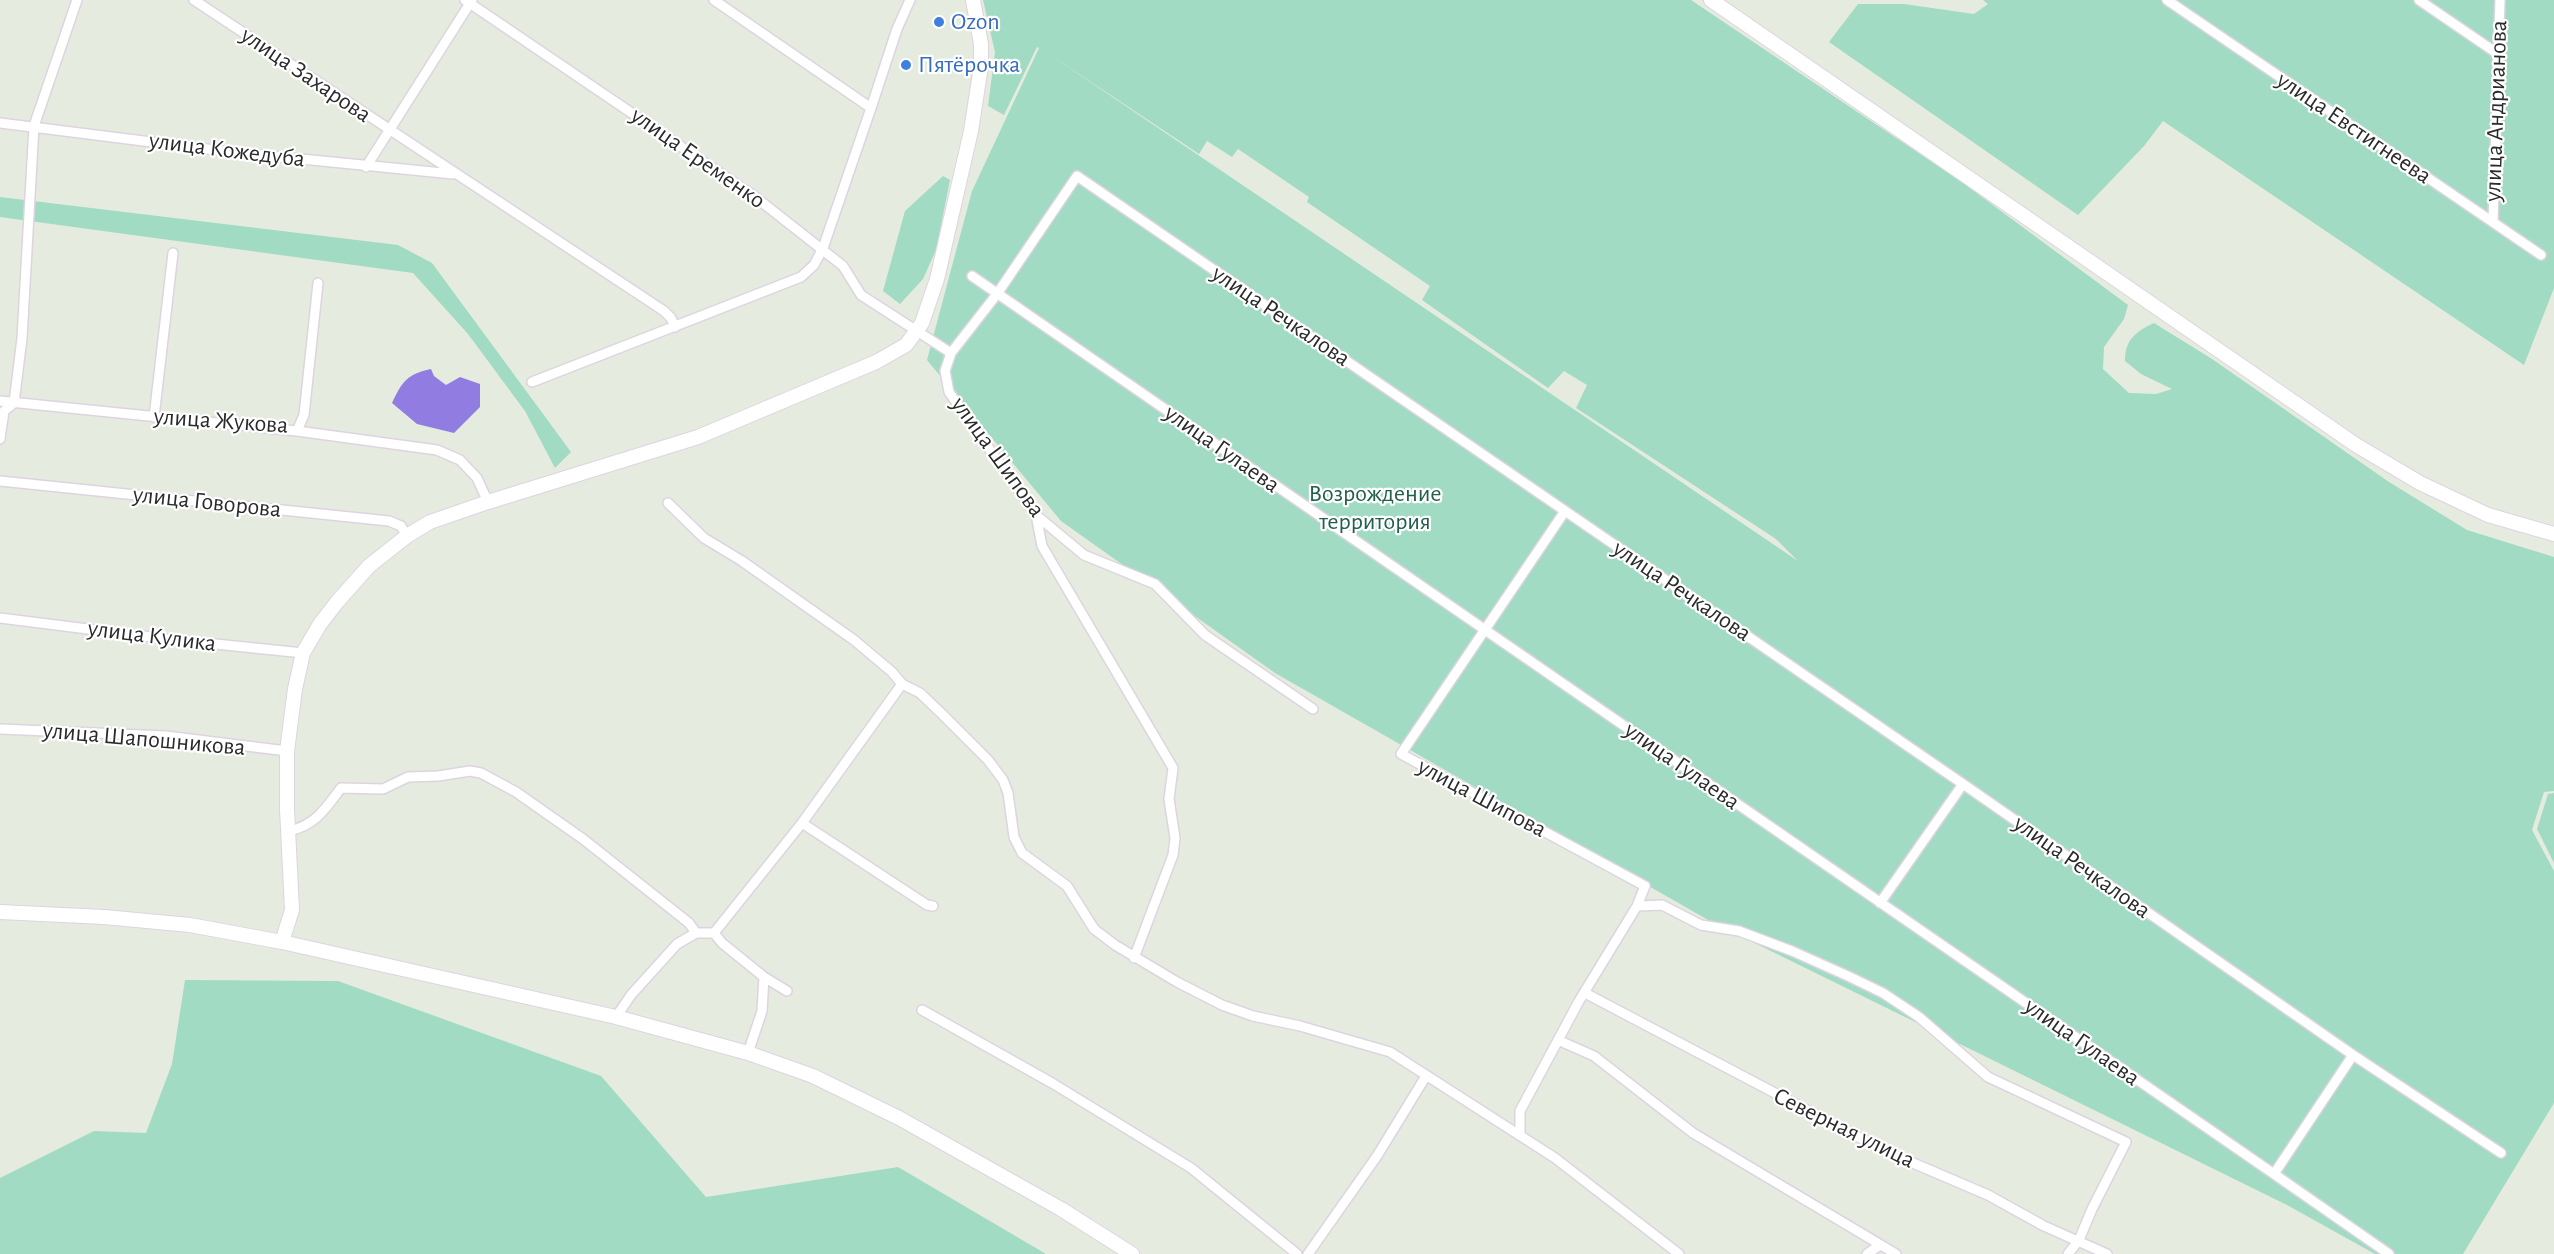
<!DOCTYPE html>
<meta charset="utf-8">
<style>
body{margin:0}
canvas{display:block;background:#e5ebde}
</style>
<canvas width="2554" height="1254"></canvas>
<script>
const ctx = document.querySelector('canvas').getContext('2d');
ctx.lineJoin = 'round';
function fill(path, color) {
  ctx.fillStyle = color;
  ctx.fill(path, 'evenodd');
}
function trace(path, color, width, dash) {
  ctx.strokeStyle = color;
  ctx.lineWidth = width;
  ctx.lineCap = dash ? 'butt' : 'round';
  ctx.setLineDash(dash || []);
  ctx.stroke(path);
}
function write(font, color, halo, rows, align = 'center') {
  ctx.font = font + ' "Alegreya Sans",sans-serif';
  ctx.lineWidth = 4.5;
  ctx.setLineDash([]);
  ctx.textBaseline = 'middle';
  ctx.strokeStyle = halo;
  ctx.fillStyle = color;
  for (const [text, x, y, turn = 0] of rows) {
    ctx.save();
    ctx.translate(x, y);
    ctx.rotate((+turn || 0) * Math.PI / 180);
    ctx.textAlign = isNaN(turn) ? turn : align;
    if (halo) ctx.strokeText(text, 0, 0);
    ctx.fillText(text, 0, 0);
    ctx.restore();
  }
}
const green = new Path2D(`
 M983,0H1691L1963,183L2128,305L2124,319L2104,347L2103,369L2129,393L2156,394L2172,389L2141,374L2125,361C2125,340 2135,332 2154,323L2212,359L2389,482L2467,530L2554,557V791L2544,792L2532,830L2554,871V1103L2463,1254H2375L2287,1205L1710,921L1275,673L1061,521L927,360L972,191L1039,48L1037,47L1004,115L988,106L995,52ZM1040,48L1199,154L1207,141L1232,157L1238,149L1309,197L1307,202L1430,286L1422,300L1548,388L1564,371L1587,385L1576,408L1776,539L1798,561Z
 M1983,0H2554V288L2524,365L2163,121L2144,146L2078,215L1829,42L1858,4H1904L1974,14L1988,4Z
 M943,176L950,180L936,250L923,279L900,304L883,291L905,211Z
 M0,197L398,245L432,263L571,452L555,468L525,411L468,334L413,273L0,217Z
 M2554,793V863L2537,829L2548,794Z
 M185,980L338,981L601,1076L706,1197L898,1167L1046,1254H0V1178L94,1131L146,1133L172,1064Z`);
const water = new Path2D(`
 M431,369L434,376L446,385L460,377L480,384V407L454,433L417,424L392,403C402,382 407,374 431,369Z`);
const street = new Path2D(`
 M194,0L664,311L671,318L675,327
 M465,0L754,196L843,266L861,295L951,353L997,294L1077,176L1963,784L2353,1055L2501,1153
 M2167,0L2541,255
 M2419,0L2498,54
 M871,108L897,29L910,0
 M0,123L231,152L453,174
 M366,167L472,0
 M2493,222L2500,0
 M972,276L2274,1174L2353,1055
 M951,353L945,371L949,392L1036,515L1084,555L1155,584L1205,635L1313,709
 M532,382L801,277L814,265L823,248L871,108L714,0
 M0,401L297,431L304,415L318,283
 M154,417L173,253
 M297,431L437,450L460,460L477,478L488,502
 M0,439L4,411L14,403L22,338L34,126L77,0
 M0,481L389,521L401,526L407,536
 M668,503L704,538L742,561L854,640L892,672L902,684L920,693L943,715L988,760L1003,780L1008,793L1014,837L1022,853L1067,886L1094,929L1115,945L1177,982L1222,1005L1253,1016L1300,1026L1390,1052L1555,1158L1679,1254
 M1036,515L1042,546L1173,768L1169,799L1175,838L1173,855L1134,958
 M0,618L167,639L303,653
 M0,729L166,736L287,751
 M802,823L927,905L933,906
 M289,831C316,825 325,809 341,788L383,789L408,777L438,776L470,771L481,773L516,792L583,839L689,923L696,933H714L722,943L764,977L787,991
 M1880,903L1963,784
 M1637,906L1662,905L1701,925L1739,931L1792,951L1850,977L1883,993L1919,1017L1988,1077L2126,1142L2092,1209L2079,1240L2068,1254
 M714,933L802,823L902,684
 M1585,993L1885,1151L1988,1195L2044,1226L2107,1254
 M922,1010L1052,1083L1191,1168L1297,1254
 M616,1017L631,995L677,944L696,933
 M1560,1041L1594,1056L1693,1133L1896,1254
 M748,1053L762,1011L764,977
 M1520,1135V1111L1579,1001L1637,906L1645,886L1401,754L1565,511
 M2274,1174L2389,1254
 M1308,1254L1377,1156L1426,1076
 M1867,1254L1880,1245`);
const secondary = new Path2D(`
 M1711,0L2356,445L2420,483L2488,515L2554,534
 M0,912L104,917L190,925L282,942L616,1017L748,1053L813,1076L899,1118L1061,1209L1132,1254
 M282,942L292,910L287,809V751L295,689L303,653L320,624L337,602L369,566L407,536L430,522L488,502L698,437L876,362L906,345L922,323L937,279L971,131L981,66V44L973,0`);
const markers = [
 [939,22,6,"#3f7fe0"],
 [906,65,6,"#3f7fe0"]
];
const shopNames = [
 ["Ozon",951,22],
 ["Пятёрочка",918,65]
];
const streetNames = [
 ["улица Захарова",306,75,34],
 ["улица Андрианова",2496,111,-88],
 ["улица Евстигнеева",2354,128,34],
 ["улица Кожедуба",227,150,7],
 ["улица Еременко",698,158,35],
 ["улица Речкалова",1281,316,34],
 ["улица Жукова",221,421,4],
 ["улица Гулаева",1222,449,35],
 ["улица Шипова",998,457,54],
 ["улица Говорова",207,502,6],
 ["улица Речкалова",1682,591,34],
 ["улица Кулика",152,636,7],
 ["улица Шапошникова",144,739,5],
 ["улица Гулаева",1682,766,35],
 ["улица Шипова",1482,798,28],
 ["улица Речкалова",2082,867,35],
 ["улица Гулаева",2082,1042,35],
 ["Северная улица",1844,1128,26]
];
const parkNames = [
 ["Возрождение",1375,494],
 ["территория",1375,522]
];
fill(green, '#a1dbc3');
fill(water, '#917de1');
trace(street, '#ded4e1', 12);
trace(secondary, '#ded4e1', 16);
trace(street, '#fff', 9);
trace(secondary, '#fff', 14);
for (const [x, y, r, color] of markers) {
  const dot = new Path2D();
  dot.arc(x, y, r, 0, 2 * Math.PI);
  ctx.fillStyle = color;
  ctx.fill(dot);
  trace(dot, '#fff', 2);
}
write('24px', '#366cbe', '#fff', shopNames, 'left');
write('24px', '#2b2b2b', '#fff', streetNames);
write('24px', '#235f4e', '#fff', parkNames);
</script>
